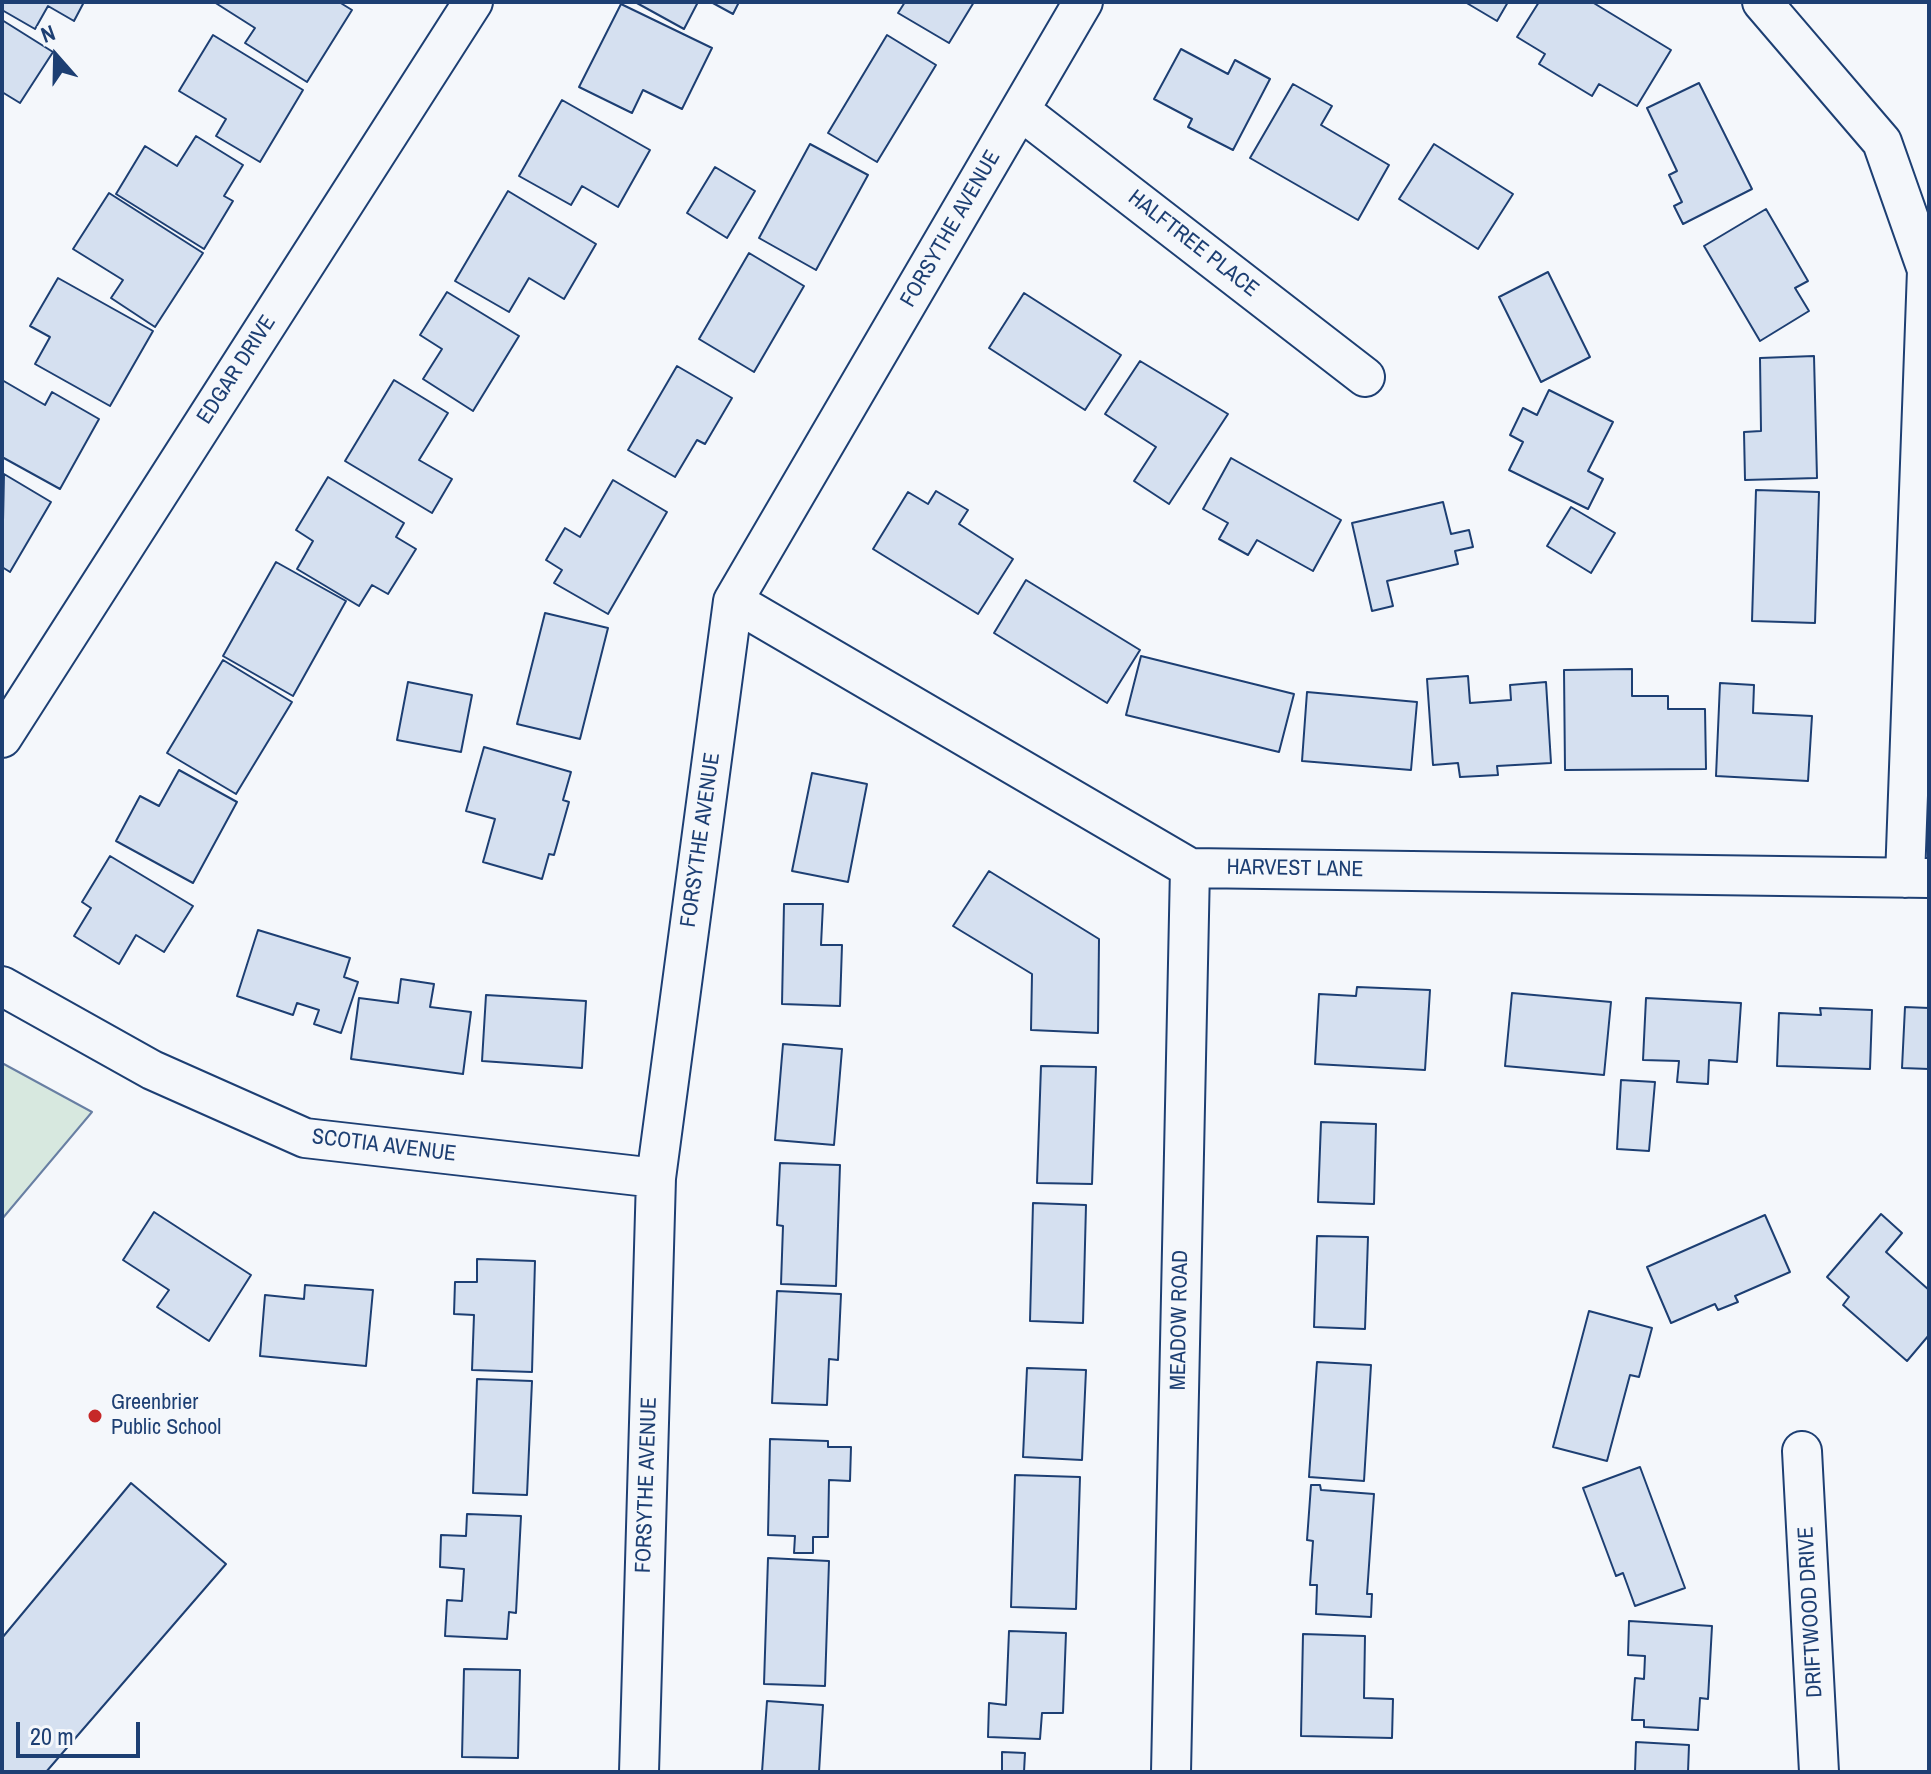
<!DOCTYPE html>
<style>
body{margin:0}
#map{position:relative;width:1931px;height:1774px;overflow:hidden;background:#f4f7fb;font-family:"Archivo Narrow",sans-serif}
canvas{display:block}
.frame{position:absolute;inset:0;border:4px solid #1d3f73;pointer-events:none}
.north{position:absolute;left:16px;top:16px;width:80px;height:80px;-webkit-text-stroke:6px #f4f7fb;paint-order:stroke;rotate:340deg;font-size:22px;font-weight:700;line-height:32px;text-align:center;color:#1d3f73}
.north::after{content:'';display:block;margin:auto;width:28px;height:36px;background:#1d3f73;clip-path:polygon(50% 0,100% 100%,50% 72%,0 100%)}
.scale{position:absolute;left:16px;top:1722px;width:124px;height:36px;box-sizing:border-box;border:4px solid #1d3f73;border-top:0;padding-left:10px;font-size:24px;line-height:28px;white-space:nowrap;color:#1d3f73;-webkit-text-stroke:6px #f4f7fb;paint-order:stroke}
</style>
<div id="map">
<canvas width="1931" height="1774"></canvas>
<div class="frame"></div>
<div class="north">N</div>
<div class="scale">20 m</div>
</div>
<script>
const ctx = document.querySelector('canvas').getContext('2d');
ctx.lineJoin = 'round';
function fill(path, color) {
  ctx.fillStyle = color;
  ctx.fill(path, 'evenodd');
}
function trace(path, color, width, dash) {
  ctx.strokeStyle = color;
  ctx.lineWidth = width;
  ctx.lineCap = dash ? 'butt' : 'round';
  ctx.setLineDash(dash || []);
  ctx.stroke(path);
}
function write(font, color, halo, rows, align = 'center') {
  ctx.font = font + ' "Archivo Narrow",sans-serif';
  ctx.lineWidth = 6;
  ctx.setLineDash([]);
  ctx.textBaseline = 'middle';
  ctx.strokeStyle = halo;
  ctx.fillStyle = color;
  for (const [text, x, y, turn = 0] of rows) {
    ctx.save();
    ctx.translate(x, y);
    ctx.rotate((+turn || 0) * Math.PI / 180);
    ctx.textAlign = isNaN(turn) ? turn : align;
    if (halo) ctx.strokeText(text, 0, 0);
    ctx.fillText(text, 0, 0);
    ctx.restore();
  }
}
const green = new Path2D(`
 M2,1063L92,1112L2,1219Z`);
const building = new Path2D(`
 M2,2H84L74,21L48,6L35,29L2,10Z
 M214,2H339L352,10L307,82L245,43L255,28Z
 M635,2H698L684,29Z
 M711,2H739L733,14Z
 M905,2H974L949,43L898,13Z
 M1465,2H1508L1497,21Z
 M1539,2H1592L1671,50L1637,106L1599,84L1592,96L1539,64L1545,54L1517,37Z
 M621,4L712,48L682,109L643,90L632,113L579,87Z
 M2,20L53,52L20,103L2,92Z
 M213,35L303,90L260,162L216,136L226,119L179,91Z
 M887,35L936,65L877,162L828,133Z
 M1181,49L1228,74L1235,60L1270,79L1233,150L1188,127L1192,119L1154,99Z
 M1699,83L1752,189L1683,224L1674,206L1682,202L1669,175L1677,171L1647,108Z
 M1293,84L1332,106L1321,125L1389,165L1358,220L1250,158Z
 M562,100L650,150L618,207L582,186L571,205L519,176Z
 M196,136L243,165L224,196L233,201L204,249L116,194L145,146L177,166Z
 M810,144L868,175L816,270L759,238Z
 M1434,144L1513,194L1478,249L1399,199Z
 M715,167L755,191L727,238L687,213Z
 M508,191L596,244L564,299L529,278L509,312L455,281Z
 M109,193L203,253L155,327L111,298L123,280L73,249Z
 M1766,209L1808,281L1795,288L1809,311L1760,341L1704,246Z
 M749,253L804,286L754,372L699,339Z
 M1548,272L1590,357L1541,382L1499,297Z
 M58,278L153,331L110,406L35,364L50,337L30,326Z
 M447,292L519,336L473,411L423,379L442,349L420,335Z
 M1024,293L1121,355L1085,410L989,348Z
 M1814,356L1817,478L1745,480L1744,432L1761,431L1760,358Z
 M1140,361L1228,414L1169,504L1134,481L1156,447L1105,414Z
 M677,366L732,398L705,444L697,440L675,477L628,450Z
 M2,380L45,405L52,392L99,419L60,489L2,457Z
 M394,380L448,413L419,460L452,479L432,513L345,461Z
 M1549,390L1613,422L1588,471L1603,479L1588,509L1509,470L1523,442L1510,435L1523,408L1537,415Z
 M1231,458L1341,520L1313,571L1257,540L1248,555L1219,539L1228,523L1203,509Z
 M4,474L51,502L10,572L2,567Z
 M328,477L404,523L396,537L416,549L388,594L372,585L359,606L297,569L313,541L296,530Z
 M613,480L667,512L608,614L554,583L562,570L546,560L565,528L580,537Z
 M1756,490L1819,492L1815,623L1752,621Z
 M936,491L968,510L959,524L1013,559L978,614L873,549L908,492L928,504Z
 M1443,502L1451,534L1469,530L1473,547L1455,551L1458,564L1387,581L1393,606L1372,611L1352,523Z
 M1571,507L1615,533L1591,573L1547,546Z
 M276,562L346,601L293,696L223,656Z
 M1026,580L1140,650L1107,703L994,633Z
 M545,613L608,628L580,739L517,724Z
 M1141,656L1294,694L1279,752L1126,715Z
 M223,660L292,702L236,794L167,753Z
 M1632,669V696H1668V709H1705L1706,769L1565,770L1564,670Z
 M1468,676L1470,703L1511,700L1510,685L1546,682L1551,763L1497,766L1498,775L1460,777L1458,763L1433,765L1427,679Z
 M408,682L472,695L461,752L397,740Z
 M1720,683L1754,685L1753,713L1812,716L1808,781L1716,776Z
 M1307,692L1417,702L1411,770L1302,761Z
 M484,747L571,772L563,800L569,802L554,855L549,854L542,879L483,862L495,819L466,811Z
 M179,770L237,802L193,883L116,841L140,796L159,806Z
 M812,773L867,784L848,882L792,871Z
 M110,856L193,906L164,952L136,935L119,964L74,936L91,908L82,902Z
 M989,871L1099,939L1098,1033L1031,1030L1032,974L953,926Z
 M784,904H823L821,945H842L840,1006L782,1004Z
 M258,930L350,958L344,977L358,982L341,1033L314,1024L319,1010L297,1003L293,1015L237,996Z
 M401,979L434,984L430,1007L471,1012L463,1074L351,1059L359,998L398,1003Z
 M1357,987L1430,990L1425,1070L1315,1064L1319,994L1356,996Z
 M1512,993L1611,1002L1604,1075L1505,1066Z
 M486,995L586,1001L582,1068L482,1061Z
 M1646,998L1741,1003L1737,1062L1709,1060L1708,1084L1677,1082L1679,1061L1643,1060Z
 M1905,1007L1929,1008V1069L1902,1068Z
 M1820,1008L1872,1010L1870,1069L1777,1066L1779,1013L1821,1015Z
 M783,1044L842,1049L834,1145L775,1140Z
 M1041,1066L1096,1067L1092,1184L1037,1183Z
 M1621,1080L1655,1082L1649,1151L1617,1149Z
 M1321,1122L1376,1124L1374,1204L1318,1202Z
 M780,1163L840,1165L836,1286L781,1284L783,1226L777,1225Z
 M1033,1203L1086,1205L1083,1323L1030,1321Z
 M154,1212L251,1275L209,1341L157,1307L169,1290L123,1260Z
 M1881,1214L1902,1233L1886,1252L1929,1290V1335L1907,1361L1843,1305L1849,1297L1827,1277Z
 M1765,1215L1790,1272L1735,1296L1738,1302L1718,1310L1715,1304L1671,1323L1647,1267Z
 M1317,1236L1368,1237L1365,1329L1314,1327Z
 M477,1259L535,1261L532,1372L472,1370L474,1315L454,1314L455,1282H477Z
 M305,1285L373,1290L366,1366L260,1356L265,1295L304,1299Z
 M777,1291L841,1294L838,1360L829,1359L827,1405L772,1403Z
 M1589,1311L1652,1328L1639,1377L1630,1375L1607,1461L1553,1447Z
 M1317,1362L1371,1365L1364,1481L1309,1477Z
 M1027,1368L1086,1370L1082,1460L1023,1457Z
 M477,1379L532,1381L527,1495L473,1493Z
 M770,1439L828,1441V1447H851L850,1481L829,1480L828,1537H813V1553H794L795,1536L768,1535Z
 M1640,1467L1685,1588L1635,1606L1623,1573L1616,1576L1583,1488Z
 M1015,1475L1080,1477L1076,1609L1011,1607Z
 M131,1483L226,1564L46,1772H2V1638Z
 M1311,1485H1320L1321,1490L1374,1494L1367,1594H1372L1371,1617L1316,1614L1317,1585H1310L1313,1541L1307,1540Z
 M467,1514L521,1516L516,1613L509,1612L507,1639L445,1636L447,1600L462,1601L464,1569L440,1567L441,1535L466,1536Z
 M768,1558L829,1561L825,1686L764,1684Z
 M1629,1621L1712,1626L1708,1699L1700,1698L1698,1730L1644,1727V1720H1632L1635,1678L1644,1679L1645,1656L1628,1655Z
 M1009,1631L1066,1633L1063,1713H1042L1040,1739L988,1737L989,1703L1006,1705Z
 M1303,1634L1365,1636L1364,1698L1393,1699L1392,1738L1301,1736Z
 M464,1669L520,1670L518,1758L462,1757Z
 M767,1701L823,1705L819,1772H762Z
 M1636,1742L1689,1745L1688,1772H1635Z
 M1002,1752L1025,1753L1024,1772H1002Z`);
const street = new Path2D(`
 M1762,2L1882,142L1927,270L1905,878
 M1021,111L1365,377
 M733,601L1190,868L1929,878
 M2,738L473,2
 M2,986L152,1070L305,1138L656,1178
 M1802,1451L1819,1772
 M639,1772L656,1178L733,601L1083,2
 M1171,1772L1190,868`);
const markers = [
 [95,1416,8,"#c62828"]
];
const streetNames = [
 ["FORSYTHE AVENUE",951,229,-60],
 ["HALFTREE PLACE",1193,244,38],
 ["EDGAR DRIVE",237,370,-57],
 ["FORSYTHE AVENUE",701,840,-82],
 ["HARVEST LANE",1295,869,1],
 ["SCOTIA AVENUE",384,1146,7],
 ["MEADOW ROAD",1180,1320,-89],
 ["FORSYTHE AVENUE",647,1485,-88],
 ["DRIFTWOOD DRIVE",1811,1612,-93]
];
const poiNames = [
 ["Greenbrier",111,1403],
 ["Public School",111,1428]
];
fill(green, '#d7e8df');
trace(green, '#687fa3', 2);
fill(building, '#d5e0f0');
trace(building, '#1d3f73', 2);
trace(street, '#1d3f73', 42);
trace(street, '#f4f7fb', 38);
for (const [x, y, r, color] of markers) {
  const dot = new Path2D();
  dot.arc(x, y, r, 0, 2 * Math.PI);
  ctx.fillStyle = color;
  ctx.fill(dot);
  trace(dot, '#f4f7fb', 3);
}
write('22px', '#1d3f73', '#f4f7fb', streetNames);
write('22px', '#1d3f73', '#f4f7fb', poiNames, 'left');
</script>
